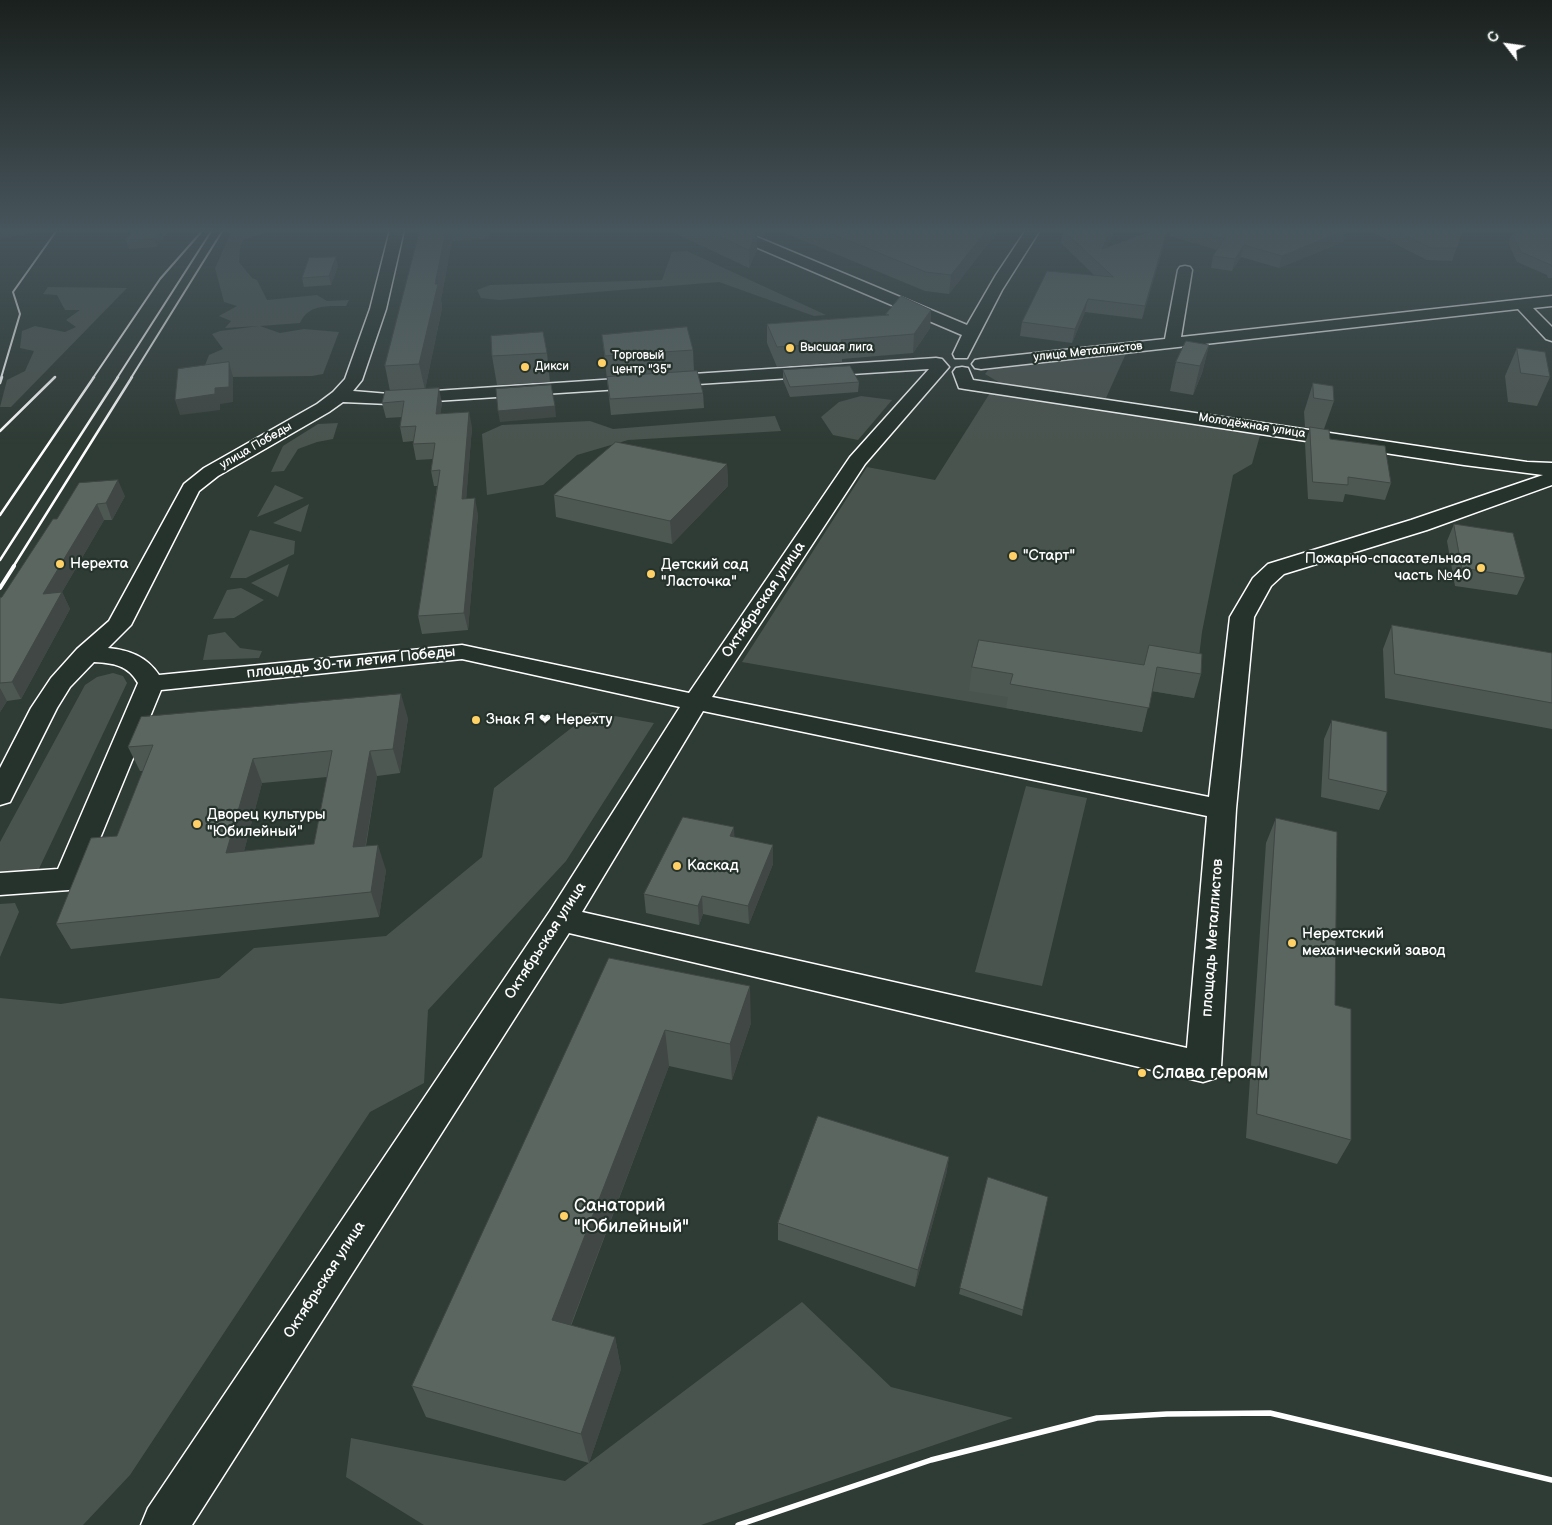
<!DOCTYPE html>
<meta charset="utf-8">
<style>
body{margin:0}
#map{position:relative;width:1552px;height:1525px;overflow:hidden;background:#2f3b35;font-family:"Balsamiq Sans",sans-serif}
canvas{display:block}
.north{position:absolute;left:1482px;top:20px;width:50px;height:50px;-webkit-text-stroke:4px #26332d;paint-order:stroke;rotate:300deg;font-size:14px;font-weight:700;line-height:20px;text-align:center;color:#fff}
.north::after{content:'';display:block;margin:auto;width:18px;height:22px;background:#fff;clip-path:polygon(50% 0,100% 100%,50% 72%,0 100%)}
</style>
<div id="map">
<canvas width="1552" height="1525"></canvas>
<div class="north">С</div>
</div>
<script>
const ctx = document.querySelector('canvas').getContext('2d');
ctx.lineJoin = 'round';
function fill(path, color) {
  ctx.fillStyle = color;
  ctx.fill(path, 'evenodd');
}
function trace(path, color, width, dash) {
  ctx.strokeStyle = color;
  ctx.lineWidth = width;
  ctx.lineCap = dash ? 'butt' : 'round';
  ctx.setLineDash(dash || []);
  ctx.stroke(path);
}
function write(font, color, halo, rows, align = 'center') {
  ctx.font = font + ' "Balsamiq Sans",sans-serif';
  ctx.lineWidth = 4.5;
  ctx.setLineDash([]);
  ctx.textBaseline = 'middle';
  ctx.strokeStyle = halo;
  ctx.fillStyle = color;
  for (const [text, x, y, turn = 0] of rows) {
    ctx.save();
    ctx.translate(x, y);
    ctx.rotate((+turn || 0) * Math.PI / 180);
    ctx.textAlign = isNaN(turn) ? turn : align;
    if (halo) ctx.strokeText(text, 0, 0);
    ctx.fillText(text, 0, 0);
    ctx.restore();
  }
}
const green = new Path2D(`
 M232,230H262V234L243,240L240,249L239,262L252,278L257,280L267,300L317,295L327,301L349,300L346,306C328,306 308,304 300,323L260,326L280,333L304,329L339,332L323,374L312,376L229,377L204,368L209,355L223,349L212,334L220,331L259,326L225,328L231,321L219,316L237,306L224,302L215,268Z
 M687,251L826,315L814,316L719,282L499,300L481,298L477,290L490,285L662,280L672,252Z
 M48,287L127,288L11,407H0L7,380L25,371L34,351L20,348L22,331L35,326L65,332L76,327L66,320L80,310H65L57,295L43,294Z
 M1128,349L1106,398L1000,383L985,374L993,364Z
 M990,393L1261,432L1252,464L1233,475L1202,632L1194,698L1151,691L1142,732L742,662L867,467L935,480Z
 M861,396L892,400L858,440L833,435L821,417L839,402Z
 M775,416L781,431L628,440L577,455L543,485L487,495L482,434L502,425L590,421L613,429Z
 M338,423L333,439L317,442L298,449L284,471L271,472L283,446L318,424Z
 M275,485L304,498L257,517Z
 M309,504L301,532L273,523Z
 M250,530L295,541L294,554L246,578H230Z
 M289,564L278,597L251,583Z
 M241,588L264,600L234,618L213,619L227,590Z
 M225,632L240,648L262,651L259,658L203,660L208,635Z
 M113,673L123,676L127,683L36,875L0,877V842L85,685L97,677Z
 M592,712L654,723L566,861L428,1010L424,1083L370,1112L130,1475L83,1525H0V998L61,1004L219,978L254,948L386,936L482,857L494,788Z
 M1026,786L1087,798L1042,986L975,972Z
 M15,903L19,912L0,957V904Z
 M802,1302L891,1387L1013,1418L701,1525H424L346,1477L351,1438L565,1481Z`);
const minor = new Path2D(`
 M390,230H404L386,309L362,380L353,391L389,394L936,358L942,359L949,367L865,464L712,697L1209,797L1230,617L1253,578L1268,564L1411,520L1543,475L1464,465L965,389L959,388L953,372L956,368L962,367L968,368L973,380L1464,453L1527,462L1552,463V485L1427,530L1284,574L1271,586L1254,617L1236,809L1221,1067L1216,1078L1203,1082L569,933L192,1525H141L148,1508L550,911L680,707L462,659L161,690L80,887L69,890L0,895V873L58,869L138,683C128,665 113,663 94,662L70,687L57,708L10,802L0,805V768L31,708L51,678L77,649L109,621L184,484L204,468L317,404L333,392L345,379L370,309ZM929,369L850,457L689,693L462,645L159,675C146,656 129,650 108,648L131,625L199,491L218,476L329,412L343,402L389,404ZM703,711L1207,816L1187,1048L582,912Z
 M721,230H740L967,325L996,275L1026,230H1040L1002,290L969,354L967,358H955L953,354L962,335L723,233Z
 M1185,266L1190,267L1192,270L1181,337L1552,296V306L1533,308L1552,327V341L1546,339L1518,309L981,369L975,368L972,364L975,360L981,359L1165,339L1178,270L1180,267Z`);
const railFar3 = new Path2D(`
 M1,378L20,314L13,292L57,230
 M93,378L160,279L203,230
 M117,378L212,230
 M131,378L223,230`);
const railFar2 = new Path2D(`
 M0,383L2,377
 M0,431L55,377
 M0,515L94,377
 M0,560L118,377
 M13,567L132,377`);
const railFar1 = new Path2D(`
 M0,588L14,566`);
const rail = new Path2D(`
 M738,1525L931,1460L1097,1418L1167,1414L1270,1413L1552,1480`);
const wall = new Path2D(`
 M134,230H169L157,247L129,249L126,240Z
 M420,230H490L489,239L452,241L441,299L442,308L425,389L442,403L440,414L472,427L466,499L478,514L468,630L422,634L418,616L437,486H434L431,471L433,459L416,460L413,444L414,441L403,442L400,427L402,417L386,418L382,403L390,391L385,366Z
 M668,230H766L763,237L757,235V250L749,268Z
 M778,230H999L949,294L925,291Z
 M1171,230H1346L1343,242L1279,268L1241,257L1232,271L1211,268L1213,256L1217,250L1170,236Z
 M1372,230H1463L1452,261L1427,260L1372,232Z
 M1552,230V278H1548L1547,275L1517,262L1508,243L1512,234Z
 M1063,231L1113,235L1107,247L1166,237L1142,319L1085,312L1072,343L1020,336L1022,322L1095,276L1061,243Z
 M338,266L331,285L304,287L302,278Z
 M931,310L930,328L913,353L842,359V362L777,367L767,343V324L886,315V314Z
 M602,335L693,350L694,371L703,393L704,408L611,415Z
 M1209,345L1202,373L1193,395L1170,391L1176,362Z
 M1517,348L1550,377L1537,406L1508,402L1505,376Z
 M547,353L550,382L497,385L492,356Z
 M783,370L859,382L858,392L790,397L783,380Z
 M1313,383L1334,401L1324,429L1330,439L1391,483L1385,500L1345,494L1343,502L1308,499L1305,443L1310,428L1305,427L1304,412Z
 M727,464L728,486L672,544L556,517L554,495Z
 M79,483L125,496L112,520H104L62,592L70,609L21,699L7,701L0,712V598L2,597L57,519Z
 M1454,524L1525,578L1517,595L1455,586L1447,541Z
 M1392,625L1552,653V729L1385,698L1383,649Z
 M1144,665L1201,674L1194,698L1152,691L1142,732L1006,708L1008,697L969,691L972,667Z
 M408,718L400,773L377,776L366,846L386,870L379,917L71,949L56,924L117,836L143,771H140L128,747ZM327,777L314,844L244,851L262,783Z
 M1332,720L1387,792L1379,810L1321,797L1324,739Z
 M1276,818L1351,1140L1337,1164L1246,1138L1266,843Z
 M734,827V837L773,845V864L749,924L703,914L699,925L646,913L644,894Z
 M609,958L751,1023L732,1080L669,1066L571,1326L615,1337L621,1369L589,1463L426,1417L412,1386Z
 M949,1157L946,1175L915,1287L778,1240V1223Z
 M988,1177L1023,1310L1022,1316L959,1294Z`);
const shadedWall = new Path2D(`
 M2,230H50L0,239V231Z
 M160,230H169L157,247L154,239Z
 M446,230H451L452,241L441,299L442,308L425,390L419,364L435,284Z
 M488,230H490L489,239Z
 M763,230H766L763,237Z
 M987,230H999L949,294L951,275Z
 M1111,230H1113V235L1100,261L1102,249Z
 M1167,230L1166,237L1142,319L1145,306Z
 M1346,230L1343,242L1279,268L1282,256Z
 M757,231V250L749,268V250Z
 M1244,245L1241,257L1232,271L1235,259Z
 M336,257L338,266L331,285L329,276Z
 M1088,299L1085,312L1072,343L1075,329Z
 M931,310L930,328L913,353L914,334Z
 M1209,345L1202,373L1193,395L1200,366Z
 M229,362L233,377V402L220,404V410L180,415L175,400L215,388Z
 M439,388L442,403L438,429L436,414Z
 M555,406L556,417L500,422L498,411Z
 M469,412L472,427L465,515L462,499Z
 M727,464L728,486L672,544L670,521Z
 M118,480L125,496L112,520L106,503Z
 M475,498L478,514L468,630L464,613Z
 M97,504L104,520L51,611L43,594Z
 M62,592L70,609L21,699L12,682Z
 M0,688L7,701L0,712Z
 M401,694L408,718L400,773L393,749Z
 M370,751L377,776L361,872L353,847Z
 M253,759L262,783L237,878L226,853Z
 M734,827L735,846L730,836Z
 M378,845L386,870L379,917L371,892Z
 M773,845V864L749,924L748,906Z
 M702,896L703,914L699,925L698,906Z
 M750,986L751,1023L732,1080L730,1044Z
 M665,1030L669,1066L560,1353L552,1320Z
 M949,1157L946,1175L915,1287L918,1270Z
 M615,1337L621,1369L589,1463L581,1434Z`);
const building = new Path2D(`
 M134,230H160L154,239L126,240Z
 M420,230H446L435,284H438L419,364L385,366Z
 M707,230H755L757,231L749,250Z
 M823,230H987L951,275L926,272Z
 M1063,230H1111L1102,249L1154,230H1167L1145,306L1088,299L1075,329L1022,322L1047,271L1113,277Z
 M1193,230H1345L1282,256L1244,245L1235,259L1213,256L1224,239Z
 M1396,230H1463L1457,248H1431Z
 M1529,230H1552V267L1551,265L1521,252L1512,234Z
 M336,257L329,276L302,278L309,258Z
 M901,296L931,310L914,334L841,340L843,343L777,347L767,324L889,315L886,314Z
 M687,327L693,350L605,356L602,335Z
 M543,332L547,353L492,356L491,336Z
 M1186,341L1209,345L1200,366L1176,362Z
 M1517,348L1545,352L1550,377L1521,373Z
 M229,362V387L215,388V394L175,400L178,369Z
 M850,366L859,382L790,387L783,370Z
 M697,371L703,393L610,399L607,377Z
 M1313,383L1333,386L1334,401L1314,398Z
 M551,385L555,406L498,411L496,389Z
 M439,388L436,414L469,412L462,499L475,498L464,613L418,616L440,470L431,471L435,443L413,444L416,426L400,427L404,401L382,403L385,391Z
 M1310,427L1329,430L1330,439L1385,446L1391,483L1348,477V485L1313,482Z
 M616,442L727,464L670,521L554,495Z
 M118,480L106,503L97,504L43,594L62,592L12,682L0,683V598L2,597L53,519H57L79,483Z
 M1454,524L1513,533L1525,578L1462,568Z
 M1392,625L1552,653V703L1395,674Z
 M979,640L1144,665L1149,645L1202,654L1201,674L1157,667L1149,708L1010,684L1013,674L972,667Z
 M401,694L393,749L370,751L353,847L378,845L371,892L56,924L91,838L117,836L153,745L128,747L141,717ZM332,751L314,844L226,853L253,759Z
 M1332,720L1387,732V792L1329,779Z
 M683,817L734,827L730,836L773,845L748,906L702,896L698,906L644,894Z
 M1276,818L1337,832L1335,1005L1351,1009V1140L1257,1114Z
 M609,958L750,986L730,1044L665,1030L552,1320L615,1337L581,1434L412,1386Z
 M818,1116L949,1157L918,1270L778,1223Z
 M988,1177L1048,1197L1023,1310L960,1288Z`);
const markers = [
 [790,348,5,"#ffd166"],
 [602,363,5,"#ffd166"],
 [525,367,5,"#ffd166"],
 [1013,556,5,"#ffd166"],
 [60,564,5,"#ffd166"],
 [1481,568,5,"#ffd166"],
 [651,574,5,"#ffd166"],
 [476,720,5,"#ffd166"],
 [197,824,5,"#ffd166"],
 [677,866,5,"#ffd166"],
 [1292,943,5,"#ffd166"],
 [1142,1073,5,"#ffd166"],
 [564,1216,5,"#ffd166"]
];
const farPoinames = [
 ["Высшая лига",800,348],
 ["Торговый",612,356],
 ["центр \"35\"",612,370],
 ["Дикси",535,367]
];
const farStreetnames = [
 ["улица Металлистов",1088,352,-6],
 ["Молодёжная улица",1252,426,9],
 ["улица Победы",256,446,-30]
];
const poiNames = [
 ["\"Старт\"",1023,556],
 ["Пожарно-спасательная",1471,559,"right"],
 ["часть №40",1471,576,"right"],
 ["Нерехта",70,564],
 ["Детский сад",661,565],
 ["\"Ласточка\"",661,582],
 ["Знак Я ❤ Нерехту",486,720],
 ["Дворец культуры",207,815],
 ["\"Юбилейный\"",207,832],
 ["Каскад",687,866],
 ["Нерехтский",1302,934],
 ["механический завод",1302,951]
];
const streetNames = [
 ["Октябрьская улица",764,600,-56],
 ["площадь 30-ти летия Победы",351,663,-6],
 ["площадь Металлистов",1213,938,-86],
 ["Октябрьская улица",546,941,-57],
 ["Октябрьская улица",325,1280,-57]
];
const nearPoinames = [
 ["Слава героям",1152,1073],
 ["Санаторий",574,1206],
 ["\"Юбилейный\"",574,1227]
];
fill(green, '#4a544f');
trace(minor, '#fff', 3);
fill(minor, '#26332d');
trace(railFar3, '#fff', 2);
trace(railFar2, '#fff', 2.5);
trace(railFar1, '#fff', 4);
trace(rail, '#fff', 5.5);
fill(wall, '#4e5853');
fill(shadedWall, '#404744');
fill(building, '#5b6661');
trace(building, '#404744', 1);
const sky = ctx.createLinearGradient(0, 0, 0, 444);
sky.addColorStop(0, '#1a201d');
sky.addColorStop(0.52, '#47555c');
sky.addColorStop(1, '#47555c00');
ctx.fillStyle = sky;
ctx.fillRect(0, 0, 1552, 444);
for (const [x, y, r, color] of markers) {
  const dot = new Path2D();
  dot.arc(x, y, r, 0, 2 * Math.PI);
  ctx.fillStyle = color;
  ctx.fill(dot);
  trace(dot, '#26332d', 2);
}
write('12px', '#fff', '#26332d', farPoinames, 'left');
write('12px', '#fff', '#26332d', farStreetnames);
write('15px', '#fff', '#26332d', poiNames, 'left');
write('15px', '#fff', '#26332d', streetNames);
write('18px', '#fff', '#26332d', nearPoinames, 'left');
</script>
